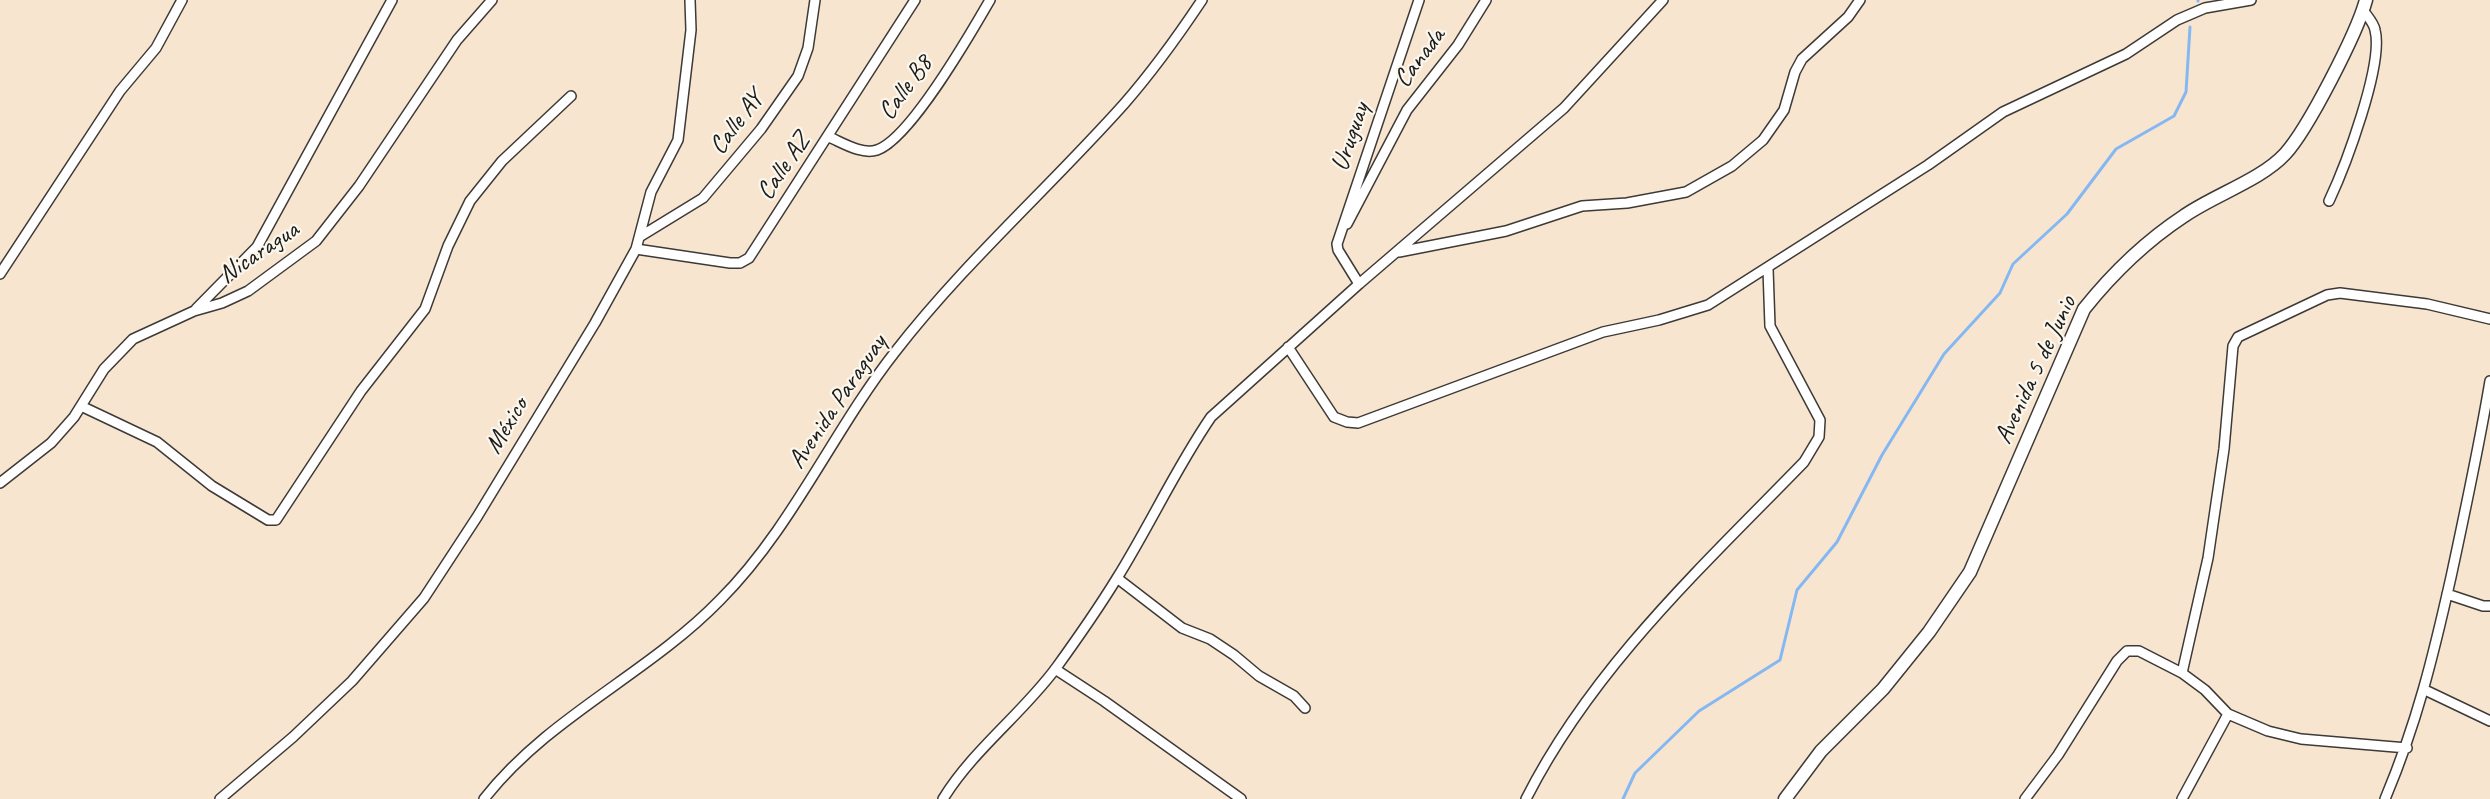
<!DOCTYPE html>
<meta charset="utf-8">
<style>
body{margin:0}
canvas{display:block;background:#f7e5cf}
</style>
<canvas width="2490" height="799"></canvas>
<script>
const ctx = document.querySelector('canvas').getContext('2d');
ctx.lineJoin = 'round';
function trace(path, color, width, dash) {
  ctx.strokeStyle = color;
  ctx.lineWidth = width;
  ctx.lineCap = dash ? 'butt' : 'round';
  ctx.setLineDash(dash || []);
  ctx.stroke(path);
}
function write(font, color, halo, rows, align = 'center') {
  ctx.font = font + ' Caveat,sans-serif';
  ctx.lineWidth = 4.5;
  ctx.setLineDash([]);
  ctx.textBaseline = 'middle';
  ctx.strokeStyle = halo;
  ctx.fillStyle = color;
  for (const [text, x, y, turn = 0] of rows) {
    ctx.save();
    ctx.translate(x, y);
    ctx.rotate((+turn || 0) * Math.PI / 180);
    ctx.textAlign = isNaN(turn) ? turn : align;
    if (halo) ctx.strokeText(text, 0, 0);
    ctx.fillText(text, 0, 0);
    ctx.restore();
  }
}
const stream = new Path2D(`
 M2198,1V0
 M1623,799L1635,773L1699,711L1780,660L1797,590L1837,542L1882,455L1944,354L2000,293L2013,264L2067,214L2116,149L2174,116L2186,92L2190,27`);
const minor = new Path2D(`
 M829,137C843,143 862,155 877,150C910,139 971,33 990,0
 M2329,201C2345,167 2384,64 2375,30C2374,23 2367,16 2363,10
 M1347,224L1407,110L1458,45L1486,0
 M641,236L703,198L761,129L798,76L808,48L815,0
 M636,249L730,263H740L749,258L915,0
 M1399,252L1506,231L1582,206L1627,203L1686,192L1732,166L1763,140L1784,110L1795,72L1802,59L1848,17L1860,0
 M0,274L120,91L156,48L182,0
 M1359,284L1338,250L1337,244L1419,0
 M196,309L257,247L392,0
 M1288,347L1334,417L1347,422L1358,423L1603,332L1659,320L1708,305L1928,165L2003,112L2126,54L2177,20L2205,8L2251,0
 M81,406L157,442L212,486L268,520H276L361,391L425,309L448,246L470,201L502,161L571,96
 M0,483L51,443L74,417L104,369L133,339L194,311L222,303L248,291L316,241L359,186L457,40L492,0
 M1117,578L1182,628L1210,639L1234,655L1259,676L1294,696L1305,708
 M2447,594L2483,606H2490
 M1055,669L1104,701L1241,799
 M2182,673L2205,690L2228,714L2268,731L2301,739L2407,748
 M2425,690L2490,721
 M220,799L293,737L352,681L424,598L477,517L595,323L636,249L651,192L678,140L691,30L690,0
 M484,799C549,716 647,675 720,600C792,528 833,431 895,352C964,263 1049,188 1124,104C1152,72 1178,36 1202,0
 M943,799C973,750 1022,714 1056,668C1077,639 1098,609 1117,578C1150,525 1176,468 1211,417L1359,284L1564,108L1663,0
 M1526,799C1593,667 1702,567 1804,462L1819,437L1820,420L1770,326L1768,269
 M2025,799L2058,755L2117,661L2127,651H2139L2182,673L2208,558L2224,449L2233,346L2238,337L2327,295L2340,293L2427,304L2490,319
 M2182,799L2228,714
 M2385,799C2417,723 2433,657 2451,577C2465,512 2479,447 2490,381`);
const major = new Path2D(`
 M1785,799L1821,751L1883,689L1929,632L1970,572L2084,309C2112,274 2146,241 2184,216C2214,195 2261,180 2285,154C2308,129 2357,33 2366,0`);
const streetNames = [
 ["Canada",1420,58,-53],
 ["Calle B8",906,88,-54],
 ["Calle AY",737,123,-53],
 ["Uruguay",1351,137,-71],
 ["Calle AZ",784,167,-56],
 ["Nicaragua",259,253,-34],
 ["Avenida 5 de Junio",2036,370,-65],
 ["Avenida Paraguay",838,402,-56],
 ["México",507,426,-59]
];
trace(stream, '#85b8f3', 3);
trace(minor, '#3d3a37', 12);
trace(major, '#3d3a37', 15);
trace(minor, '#fff', 9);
trace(major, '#fff', 12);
write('26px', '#1c1c1c', '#fbf7ec', streetNames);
</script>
